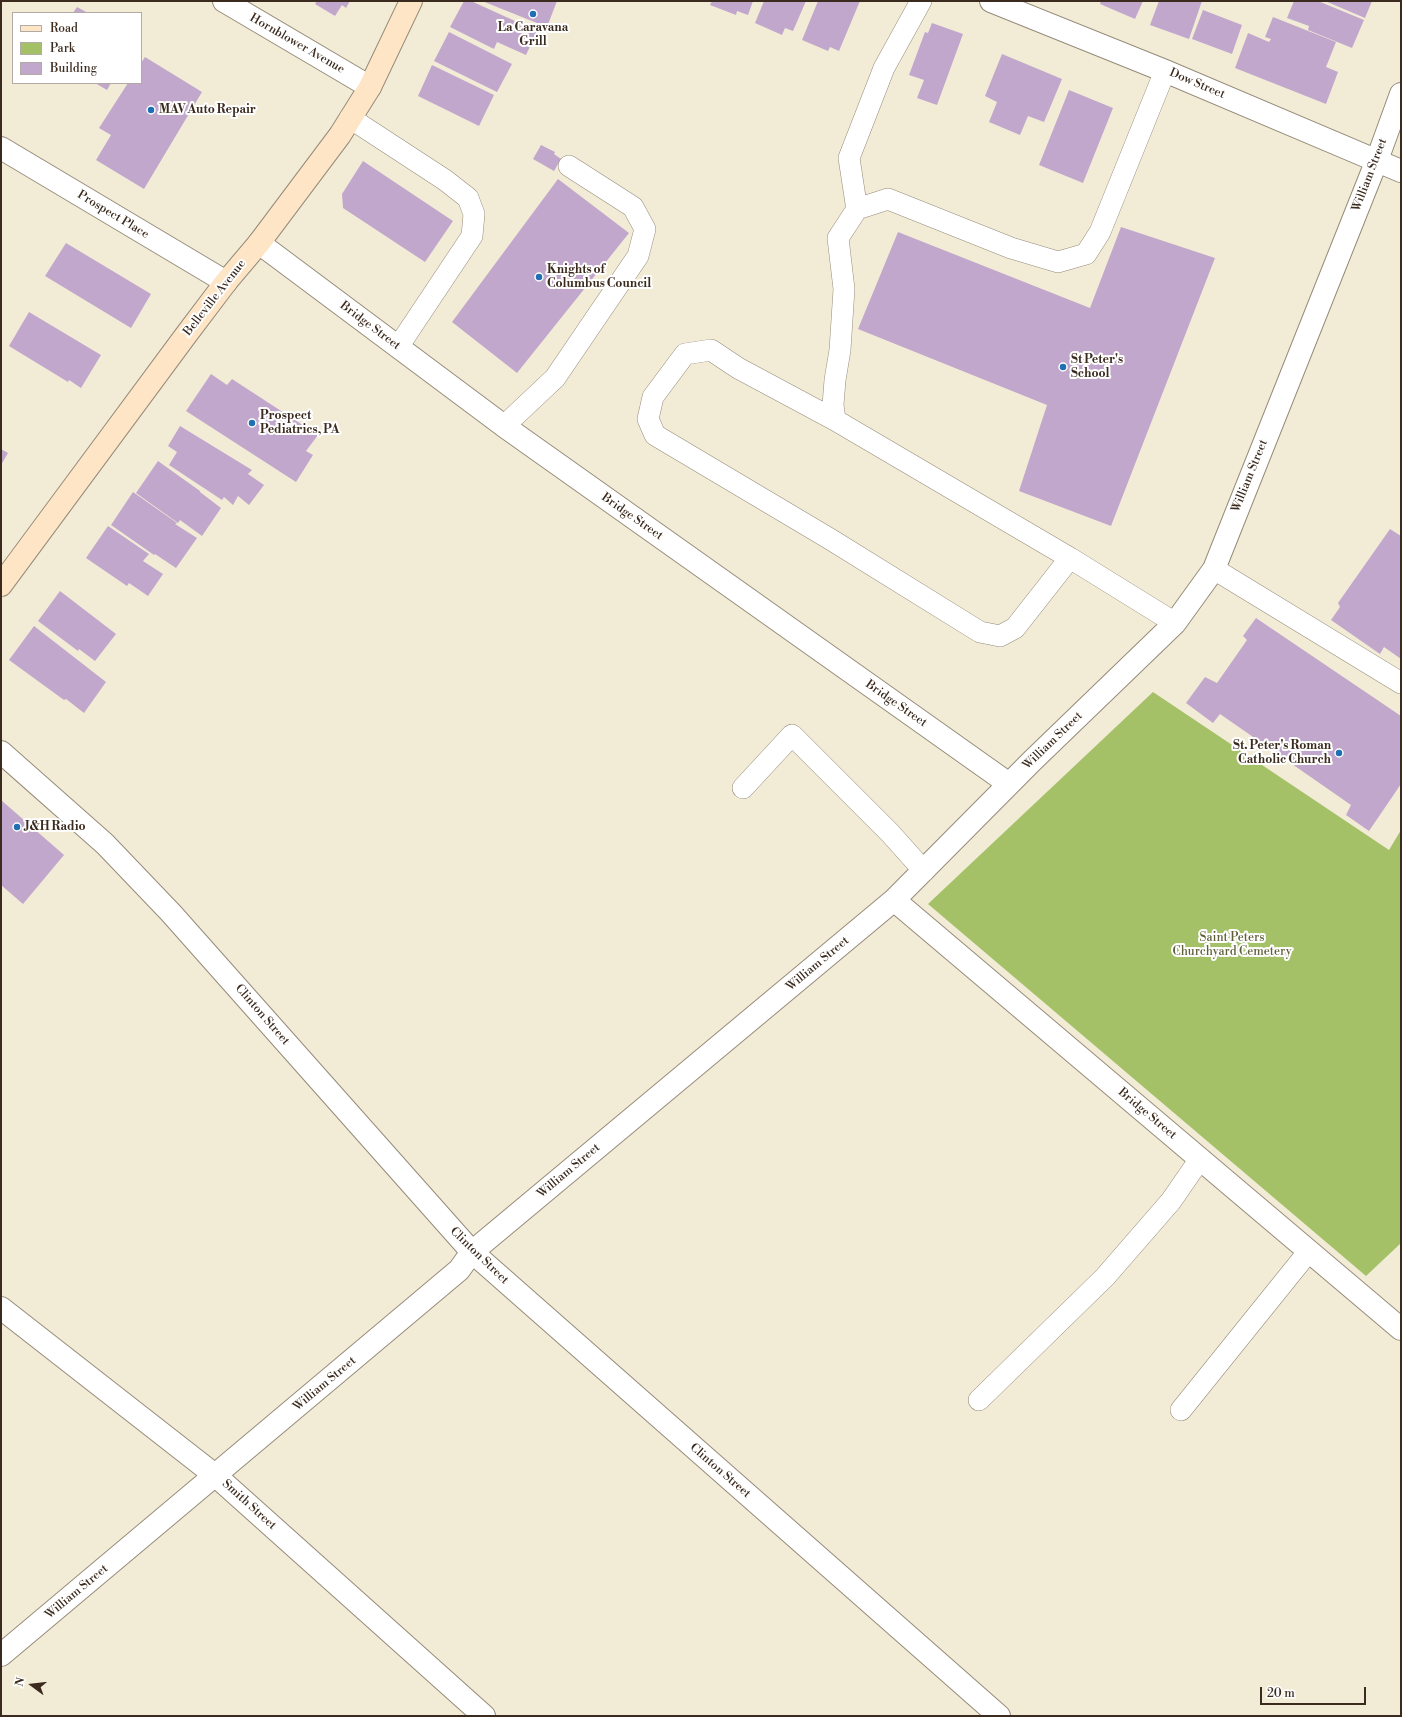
<!DOCTYPE html>
<style>
body{margin:0}
#map{position:relative;width:1402px;height:1717px;overflow:hidden;background:#f2ecd7;font-family:"Libre Bodoni",serif}
canvas{display:block}
.frame{position:absolute;inset:0;border:2px solid #3b2a1e;pointer-events:none}
.legend{position:absolute;left:12px;top:12px;width:130px;height:72px;box-sizing:border-box;background:#fff;border:1px solid #b1aaa5;margin:0;padding:5px 7px;list-style:none;font-size:12px;color:#3b2a1e}
.legend li{display:flex;align-items:center;gap:8px;height:20px}
.legend b{width:20px;border:1px solid #b1aaa5}
.north{position:absolute;left:12px;top:1665px;width:40px;height:40px;-webkit-text-stroke:3px #fff;paint-order:stroke;rotate:285deg;font-size:11px;font-weight:700;line-height:16px;text-align:center;color:#3b2a1e}
.north::after{content:'';display:block;margin:auto;width:14px;height:18px;background:#3b2a1e;clip-path:polygon(50% 0,100% 100%,50% 72%,0 100%)}
.scale{position:absolute;left:1260px;top:1687px;width:106px;height:18px;box-sizing:border-box;border:2px solid #3b2a1e;border-top:0;padding-left:5px;font-size:12px;line-height:14px;white-space:nowrap;color:#3b2a1e;-webkit-text-stroke:3px #fff;paint-order:stroke}
</style>
<div id="map">
<canvas width="1402" height="1717"></canvas>
<div class="frame"></div>
<ul class="legend">
<li><b style="height:5px;background:#fee5c5"></b>Road</li>
<li><b style="height:11px;background:#a4c168"></b>Park</li>
<li><b style="height:11px;background:#c2a7cc"></b>Building</li>
</ul>
<div class="north">N</div>
<div class="scale">20 m</div>
</div>
<script>
const ctx = document.querySelector('canvas').getContext('2d');
ctx.lineJoin = 'round';
function fill(path, color) {
  ctx.fillStyle = color;
  ctx.fill(path, 'evenodd');
}
function trace(path, color, width, dash) {
  ctx.strokeStyle = color;
  ctx.lineWidth = width;
  ctx.lineCap = dash ? 'butt' : 'round';
  ctx.setLineDash(dash || []);
  ctx.stroke(path);
}
function write(font, color, halo, rows, align = 'center') {
  ctx.font = font + ' "Libre Bodoni",serif';
  ctx.lineWidth = 4;
  ctx.setLineDash([]);
  ctx.textBaseline = 'middle';
  ctx.strokeStyle = halo;
  ctx.fillStyle = color;
  for (const [text, x, y, turn = 0] of rows) {
    ctx.save();
    ctx.translate(x, y);
    ctx.rotate((+turn || 0) * Math.PI / 180);
    ctx.textAlign = isNaN(turn) ? turn : align;
    if (halo) ctx.strokeText(text, 0, 0);
    ctx.fillText(text, 0, 0);
    ctx.restore();
  }
}
const green = new Path2D(`
 M1153,692L1389,850L1401,830V1243L1366,1276L928,904Z`);
const building = new Path2D(`
 M317,1H350L346,8L342,5L335,16L315,4Z
 M464,1H471L537,31L526,55L497,42L494,49L450,27Z
 M482,1H557L547,27Z
 M712,1H753L748,15L737,11L736,15L710,5Z
 M764,1H806L793,31L785,28L782,35L755,23Z
 M818,1H860L839,51L830,47L828,51L802,40Z
 M1101,1H1143L1135,19L1100,4Z
 M1159,1H1202L1189,39L1150,25Z
 M1294,1H1318L1364,20L1352,48L1308,30L1309,26L1287,18Z
 M1325,1H1372L1365,18Z
 M77,7L88,13H73Z
 M1203,10L1242,25L1232,54L1192,39Z
 M1273,17L1336,42L1326,67L1338,72L1326,104L1235,68L1248,33L1269,42L1271,39L1265,37Z
 M932,23L963,34L937,105L917,98L924,80L909,75L925,32L928,33Z
 M449,32L512,64L497,92L434,61Z
 M1002,54L1062,79L1044,122L1028,116L1020,135L989,122L997,102L985,96Z
 M145,57L202,92L144,189L96,160L111,135L99,128L128,83H141V63Z
 M432,65L494,95L479,126L418,96Z
 M95,83H111L107,90Z
 M1069,90L1113,108L1083,183L1039,165Z
 M541,145L555,152L554,154L561,159L554,171L533,159Z
 M363,161L453,221L425,262L343,208L342,194Z
 M558,179L629,233L517,373L452,322Z
 M1121,227L1215,258L1111,526L1019,491L1047,405L858,329L898,232L1090,308Z
 M66,243L151,294L131,328L45,276Z
 M29,312L101,355L81,388L69,380L68,382L9,346Z
 M211,374L227,385L232,379L318,435L306,451L313,455L296,482L186,411Z
 M180,426L252,470L248,474L264,485L249,505L238,496L233,505L224,497L222,500L169,465L177,452L168,446Z
 M1,449L8,453L1,465Z
 M158,461L200,491V492L221,508L202,536L180,520L178,523L136,493Z
 M133,492L177,523L175,524L197,538L176,568L155,554L154,555L111,525Z
 M108,526L149,554L143,561L163,574L148,596L129,583L127,586L86,558Z
 M1390,529L1401,536V659L1384,647L1380,654L1331,620L1340,607L1338,603Z
 M60,591L116,634L95,661L79,649L78,651L38,621Z
 M1256,618L1401,716V784L1369,831L1346,815L1351,805L1220,714L1213,723L1186,703L1205,677L1217,683L1247,640L1243,636Z
 M34,626L106,682L84,713L66,699L64,700L9,660Z
 M1,800L64,855L23,904L1,885Z`);
const service = new Path2D(`
 M1165,71L1100,232L1086,254L1058,262L1011,248L888,199L857,209L838,238L844,289L840,350L835,380L833,405L835,420L1070,558L1175,623
 M350,118L445,180L468,198L474,214L472,236L398,347
 M857,210L849,158L884,68L921,1
 M835,420L738,368L711,350L685,354L653,397L648,419L655,435L830,539L980,632L1000,636L1015,628L1070,558
 M504,426L555,378L638,256L645,229L633,207L569,166
 M1214,569L1401,683
 M743,788L792,735L890,833L924,871
 M979,1400L1105,1277L1171,1201L1200,1159
 M1181,1410L1309,1251`);
const minor = new Path2D(`
 M224,1L370,87
 M991,1L1165,71L1401,171
 M1,148L226,282
 M259,243L504,426L1009,784
 M1,752L105,844L171,913L472,1252L999,1716
 M894,900L1401,1329
 M1,1308L216,1476L484,1716
 M1,1655L459,1270L472,1252L894,900L1032,761L1175,623L1214,569L1377,160L1401,94`);
const secondary = new Path2D(`
 M1,585L186,335L226,282L259,243L340,135L370,87L411,1`);
const markers = [
 [533,14,4,"#1f6fb2"],
 [151,110,4,"#1f6fb2"],
 [539,277,4,"#1f6fb2"],
 [1063,367,4,"#1f6fb2"],
 [252,423,4,"#1f6fb2"],
 [1339,753,4,"#1f6fb2"],
 [17,827,4,"#1f6fb2"]
];
const poiNames = [
 ["La Caravana",533,28,"center"],
 ["Grill",533,42,"center"],
 ["MAV Auto Repair",159,110],
 ["Knights of",547,270],
 ["Columbus Council",547,284],
 ["St Peter's",1071,360],
 ["School",1071,374],
 ["Prospect",260,416],
 ["Pediatrics, PA",260,430],
 ["St. Peter's Roman",1331,746,"right"],
 ["Catholic Church",1331,760,"right"],
 ["J&H Radio",25,827]
];
const streetNames = [
 ["Hornblower Avenue",297,44,30],
 ["Dow Street",1197,84,23],
 ["William Street",1370,175,-69],
 ["Prospect Place",113,215,31],
 ["Belleville Avenue",215,298,-52],
 ["Bridge Street",370,326,37],
 ["William Street",1250,476,-68],
 ["Bridge Street",632,517,35],
 ["Bridge Street",896,704,35],
 ["William Street",1053,741,-44],
 ["William Street",818,964,-40],
 ["Clinton Street",262,1015,49],
 ["Bridge Street",1147,1114,40],
 ["William Street",569,1171,-40],
 ["Clinton Street",479,1256,44],
 ["William Street",325,1384,-40],
 ["Clinton Street",720,1471,41],
 ["Smith Street",249,1505,42],
 ["William Street",77,1592,-40]
];
const parkNames = [
 ["Saint Peters",1232,938],
 ["Churchyard Cemetery",1232,952]
];
fill(green, '#a4c168');
fill(building, '#c2a7cc');
trace(service, '#968b7a', 22);
trace(minor, '#968b7a', 24);
trace(secondary, '#968b7a', 24);
trace(service, '#fff', 21);
trace(minor, '#fff', 22);
trace(secondary, '#fee5c5', 22);
for (const [x, y, r, color] of markers) {
  const dot = new Path2D();
  dot.arc(x, y, r, 0, 2 * Math.PI);
  ctx.fillStyle = color;
  ctx.fill(dot);
  trace(dot, '#fff', 1.5);
}
write('bold 12px', '#3b2a1e', '#fff', poiNames, 'left');
write('12px', '#3b2a1e', '#fff', streetNames);
write('12px', '#605f38', '#fff', parkNames);
</script>
